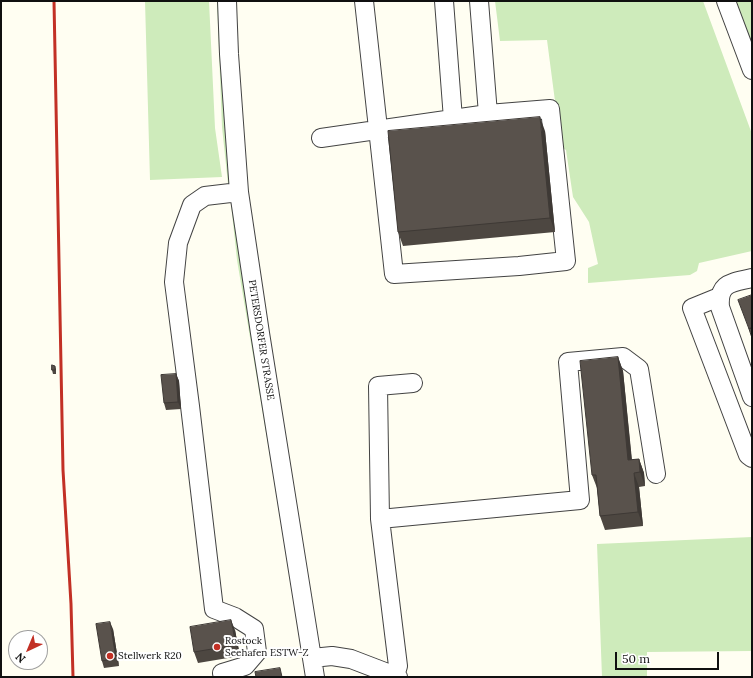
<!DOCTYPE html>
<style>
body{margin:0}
#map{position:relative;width:753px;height:678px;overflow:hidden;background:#fffef2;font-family:Lora,serif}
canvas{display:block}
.frame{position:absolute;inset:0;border:2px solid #101010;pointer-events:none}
.north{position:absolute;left:8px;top:630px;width:40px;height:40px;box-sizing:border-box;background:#fff;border:1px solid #9f9f9f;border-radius:50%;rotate:224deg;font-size:11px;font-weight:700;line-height:16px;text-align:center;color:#101010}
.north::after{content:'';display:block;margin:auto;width:14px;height:18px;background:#c23025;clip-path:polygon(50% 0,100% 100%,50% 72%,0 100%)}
.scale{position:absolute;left:615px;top:652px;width:104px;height:18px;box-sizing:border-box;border:2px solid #101010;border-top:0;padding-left:5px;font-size:12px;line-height:14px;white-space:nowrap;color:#101010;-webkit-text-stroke:3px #fff;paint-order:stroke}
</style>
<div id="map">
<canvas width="753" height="678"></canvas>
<div class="frame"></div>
<div class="north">N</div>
<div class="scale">50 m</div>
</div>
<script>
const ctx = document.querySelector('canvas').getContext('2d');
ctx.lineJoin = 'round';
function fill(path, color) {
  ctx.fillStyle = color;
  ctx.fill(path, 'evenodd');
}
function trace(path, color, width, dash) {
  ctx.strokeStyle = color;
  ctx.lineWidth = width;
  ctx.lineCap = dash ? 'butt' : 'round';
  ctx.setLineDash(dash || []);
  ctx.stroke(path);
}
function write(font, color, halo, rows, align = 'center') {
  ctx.font = font + ' Lora,serif';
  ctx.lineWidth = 4;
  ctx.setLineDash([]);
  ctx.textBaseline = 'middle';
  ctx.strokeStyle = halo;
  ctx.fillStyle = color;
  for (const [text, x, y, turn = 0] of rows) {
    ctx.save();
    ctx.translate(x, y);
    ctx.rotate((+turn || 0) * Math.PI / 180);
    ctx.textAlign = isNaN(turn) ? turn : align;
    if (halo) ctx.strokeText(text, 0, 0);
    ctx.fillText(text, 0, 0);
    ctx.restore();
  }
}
const green = new Path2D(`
 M145,1H209L215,128L222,177L150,180Z
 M217,1H222L231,181L228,184L222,127Z
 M495,1H703L752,134V251L699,263L697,271L690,275L588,283V268L598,264L589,222L573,197L566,150L561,147L547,40L500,41Z
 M734,1H752V50Z
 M230,195L233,197L301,641L237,260Z
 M752,537V651L647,652V677H602L597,544Z`);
const minor = new Path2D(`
 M227,1L229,54L239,192L260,333L315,677
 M364,1L394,274L519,266L566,261L550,109L488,114L479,1
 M444,1L453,119L488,114
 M726,1L752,70
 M321,138L453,119
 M752,278C732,283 718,282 720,307L752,397
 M719,297L692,308L748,455L752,458
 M380,519L378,386L413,383
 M312,658L332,656L351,659L398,677
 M395,676L398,666L380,519L580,500L568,362L623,357L639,369L656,474
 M223,677L222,673L245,666L257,652L254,629L235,617L214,609L190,406L174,282L178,243L192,205L205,196L239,192`);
const rail = new Path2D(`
 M54,1L63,470L71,604L73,677`);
const wall = new Path2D(`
 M545,131L555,232L403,246L398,232Z
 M618,357L623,371L632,460L639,459L644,473L645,486L639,487L643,526L605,530L600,516L597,488L592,475Z
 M55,366L56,369V374H53L52,370Z
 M176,374L179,381L181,409L166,410L164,403Z
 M113,629L119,666L104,668L102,661Z
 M235,630L240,656L198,663L194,652Z`);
const shadedWall = new Path2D(`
 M540,117L545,131L555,232L550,218Z
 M618,357L623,371L633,474L628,460Z
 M176,374L179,381L181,409L178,402Z
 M639,459L644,473L645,486L640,472Z
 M634,473L639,487L643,526L638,512Z
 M231,620L235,630L240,656L236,645Z
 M110,622L113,629L119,666L116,658Z`);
const building = new Path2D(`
 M540,117L550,218L398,232L388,131Z
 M752,295V328L749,329L738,300Z
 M752,328V338L749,329Z
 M618,357L628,460L639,459L640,472L634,473L638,512L600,516L596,475H592L580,361Z
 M52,365L55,366V370H52Z
 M176,374L178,402L164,403L161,375Z
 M231,620L236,645L194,652L190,627Z
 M110,622L116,658L102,661L96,624Z
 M280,668L282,677H256L255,672Z`);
const markers = [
 [217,647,4,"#c23025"],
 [110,656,4,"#c23025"]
];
const streetNames = [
 ["PETERSDORFER STRASSE",261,340,81]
];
const poiNames = [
 ["Rostock",225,641],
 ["Seehafen ESTW-Z",225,653],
 ["Stellwerk R20",118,656]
];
fill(green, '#ceebbb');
trace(minor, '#434343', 20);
trace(minor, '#fff', 18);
trace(rail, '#c23025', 3);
fill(wall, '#4d4741');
fill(shadedWall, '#3e3935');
fill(building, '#59524c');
trace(building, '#3e3935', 1);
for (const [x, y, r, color] of markers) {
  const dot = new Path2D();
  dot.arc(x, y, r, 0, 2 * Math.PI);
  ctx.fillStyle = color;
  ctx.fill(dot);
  trace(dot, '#fff', 1.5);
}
write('10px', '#101010', '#fff', streetNames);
write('10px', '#101010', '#fff', poiNames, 'left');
</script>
